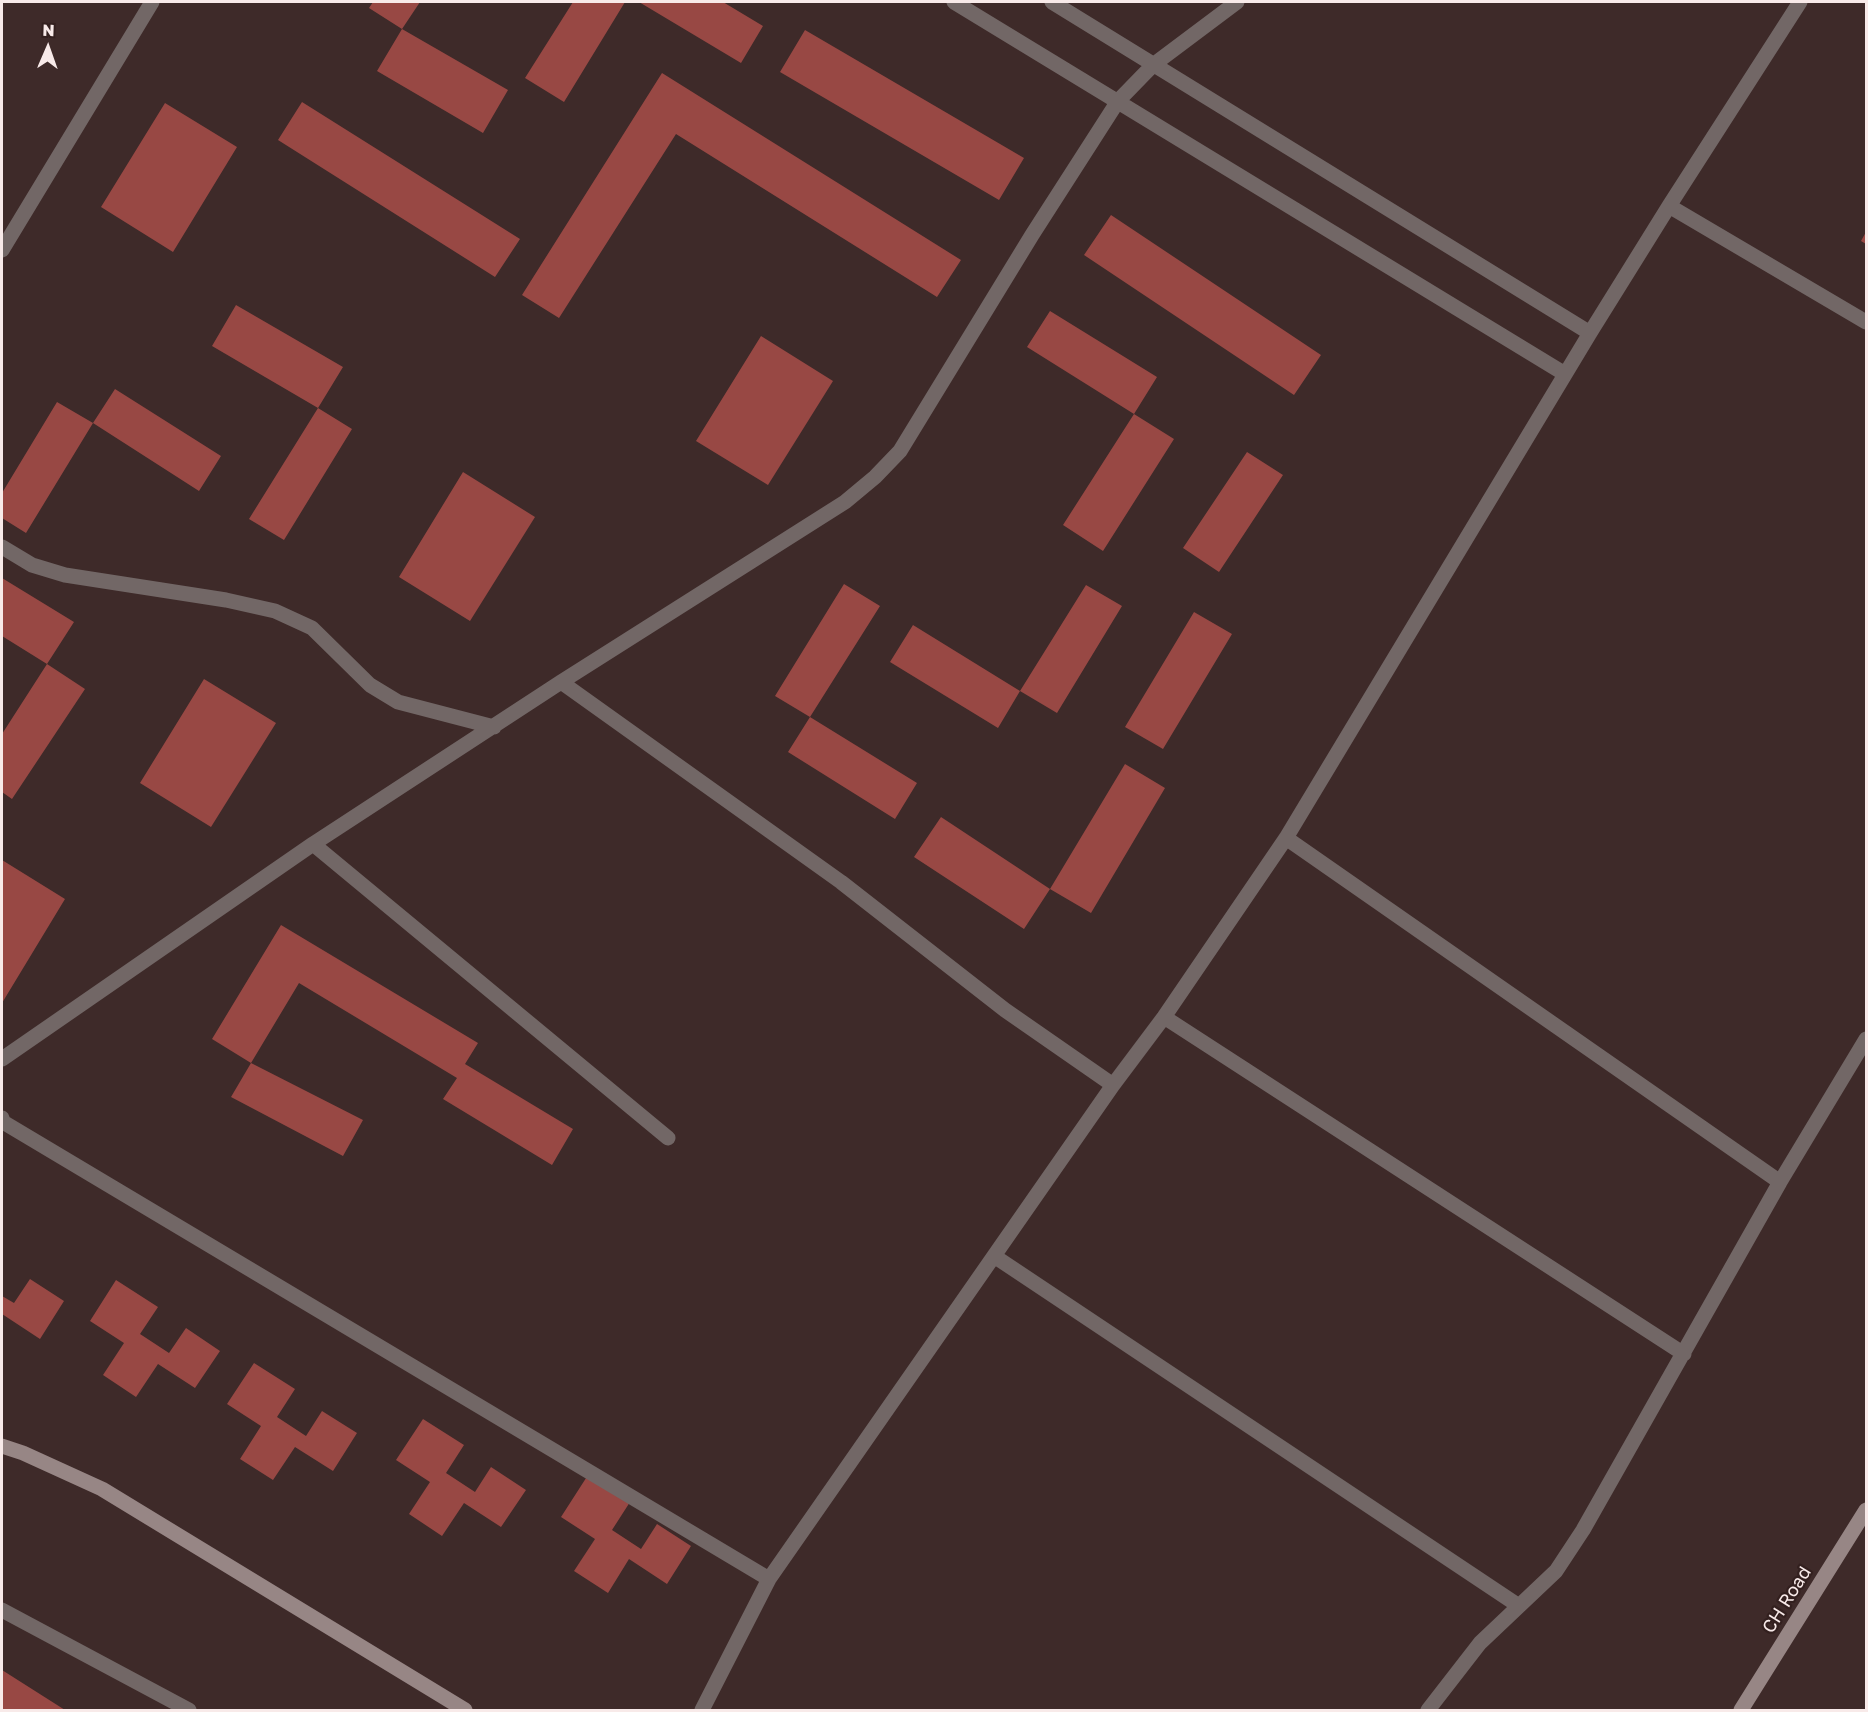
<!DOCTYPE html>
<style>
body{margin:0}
#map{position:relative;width:1868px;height:1712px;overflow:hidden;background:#3e2a29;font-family:"Golos Text",sans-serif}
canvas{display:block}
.frame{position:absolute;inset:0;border:3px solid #f8eae9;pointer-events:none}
.north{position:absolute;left:18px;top:18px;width:60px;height:60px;-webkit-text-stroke:4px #33201f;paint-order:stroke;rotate:2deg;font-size:16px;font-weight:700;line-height:24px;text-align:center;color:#f8eae9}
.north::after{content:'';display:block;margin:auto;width:21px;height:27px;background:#f8eae9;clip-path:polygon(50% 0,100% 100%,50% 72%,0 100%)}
</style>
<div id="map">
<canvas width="1868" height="1712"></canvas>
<div class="frame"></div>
<div class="north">N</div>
</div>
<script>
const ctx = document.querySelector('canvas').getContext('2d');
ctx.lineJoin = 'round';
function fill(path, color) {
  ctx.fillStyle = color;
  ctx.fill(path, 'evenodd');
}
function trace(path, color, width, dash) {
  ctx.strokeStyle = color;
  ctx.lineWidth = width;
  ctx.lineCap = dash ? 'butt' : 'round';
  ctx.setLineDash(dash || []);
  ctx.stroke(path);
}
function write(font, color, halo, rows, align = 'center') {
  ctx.font = font + ' "Golos Text",sans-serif';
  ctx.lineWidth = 4.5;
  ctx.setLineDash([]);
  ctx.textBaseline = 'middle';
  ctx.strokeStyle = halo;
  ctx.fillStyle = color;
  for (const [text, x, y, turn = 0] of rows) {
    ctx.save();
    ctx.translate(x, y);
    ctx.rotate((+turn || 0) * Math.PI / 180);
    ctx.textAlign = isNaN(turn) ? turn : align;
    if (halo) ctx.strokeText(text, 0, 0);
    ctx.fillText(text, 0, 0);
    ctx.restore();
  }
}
const building = new Path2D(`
 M373,2H420L402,29L369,8Z
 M573,2H625L564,102L525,78Z
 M639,2H723L763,26L741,63Z
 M402,29L508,90L483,133L377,71Z
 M805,30L1024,158L999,200L780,72Z
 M662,73L961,260L937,297L676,134L559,318L522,295Z
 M302,102L520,239L495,277L278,140Z
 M165,103L237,147L173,252L101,207Z
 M1111,215L1321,355L1294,395L1084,255Z
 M1866,232V244L1861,241Z
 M236,305L343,367L318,408L212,346Z
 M1050,311L1157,377L1134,414L1027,347Z
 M761,336L833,381L768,485L696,441Z
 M115,389L221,456L199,491L93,423Z
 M57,402L93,423L26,533L2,518V493Z
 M318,408L352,429L284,540L249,519Z
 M1134,414L1174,439L1103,551L1063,525Z
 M1247,452L1283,475L1219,572L1183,548Z
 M463,472L535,517L470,621L399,577Z
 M2,578L74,622L47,664L85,689L12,799L2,792V734L47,664L2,636Z
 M844,584L880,606L810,717L775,696Z
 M1086,585L1122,606L1057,713L1020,691Z
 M1194,612L1232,634L1163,749L1125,727Z
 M913,625L1020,691L998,728L890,662Z
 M204,679L276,723L211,827L140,783Z
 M810,717L917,783L895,819L788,752Z
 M1125,764L1165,788L1091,913L1050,889Z
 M941,817L1050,889L1024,929L914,857Z
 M2,860L65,899L2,1003Z
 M281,925L478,1043L465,1064L573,1129L552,1165L443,1099L457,1078L299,983L251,1063L212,1039Z
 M251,1063L363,1120L343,1156L231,1097Z
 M30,1279L64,1301L40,1339L2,1314V1296L14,1303Z
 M116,1280L158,1307L140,1334L169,1353L186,1328L220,1351L195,1388L158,1364L136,1397L103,1375L124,1343L90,1321Z
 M254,1363L295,1389L277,1417L306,1436L322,1411L357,1433L333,1471L295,1447L273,1480L240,1459L261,1426L227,1404Z
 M423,1419L464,1445L446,1473L475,1492L491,1467L526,1490L501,1527L464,1503L442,1536L409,1514L430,1482L396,1460Z
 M588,1475L630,1502L612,1530L641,1549L657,1524L691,1546L667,1584L629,1559L608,1593L574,1571L595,1539L561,1517Z
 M2,1670L65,1710H2Z`);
const lane = new Path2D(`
 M2,1610L189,1710`);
const street = new Path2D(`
 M954,2L1565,374
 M1052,2L1590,333
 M1669,206L1866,322
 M2,250L152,2
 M2,547L32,565L65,575L226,600L275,611L312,628L370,685L398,702L494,727
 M561,682L841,882L1005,1010L1113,1085
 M1286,838L1780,1182
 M313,844L668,1138
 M1164,1017L1684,1354
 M2,1059L313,844L561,682L845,502L875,477L900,451L1032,235L1118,101L1153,65L1237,2
 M2,1118L3,1122L769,1579
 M994,1256L1519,1606
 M702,1710L769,1579L1113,1085L1164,1017L1286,838L1590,333L1669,206L1800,2
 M1428,1710L1480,1643L1556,1571L1583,1530L1780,1182L1866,1039`);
const secondary = new Path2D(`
 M2,1446L23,1453L102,1489L465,1710
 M1741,1710L1866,1510`);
const streetNames = [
 ["CH Road",1787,1600,-58]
];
fill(building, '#984844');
trace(lane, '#726766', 15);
trace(street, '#726766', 15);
trace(secondary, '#978685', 15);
write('18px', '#f8eae9', '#33201f', streetNames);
</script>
